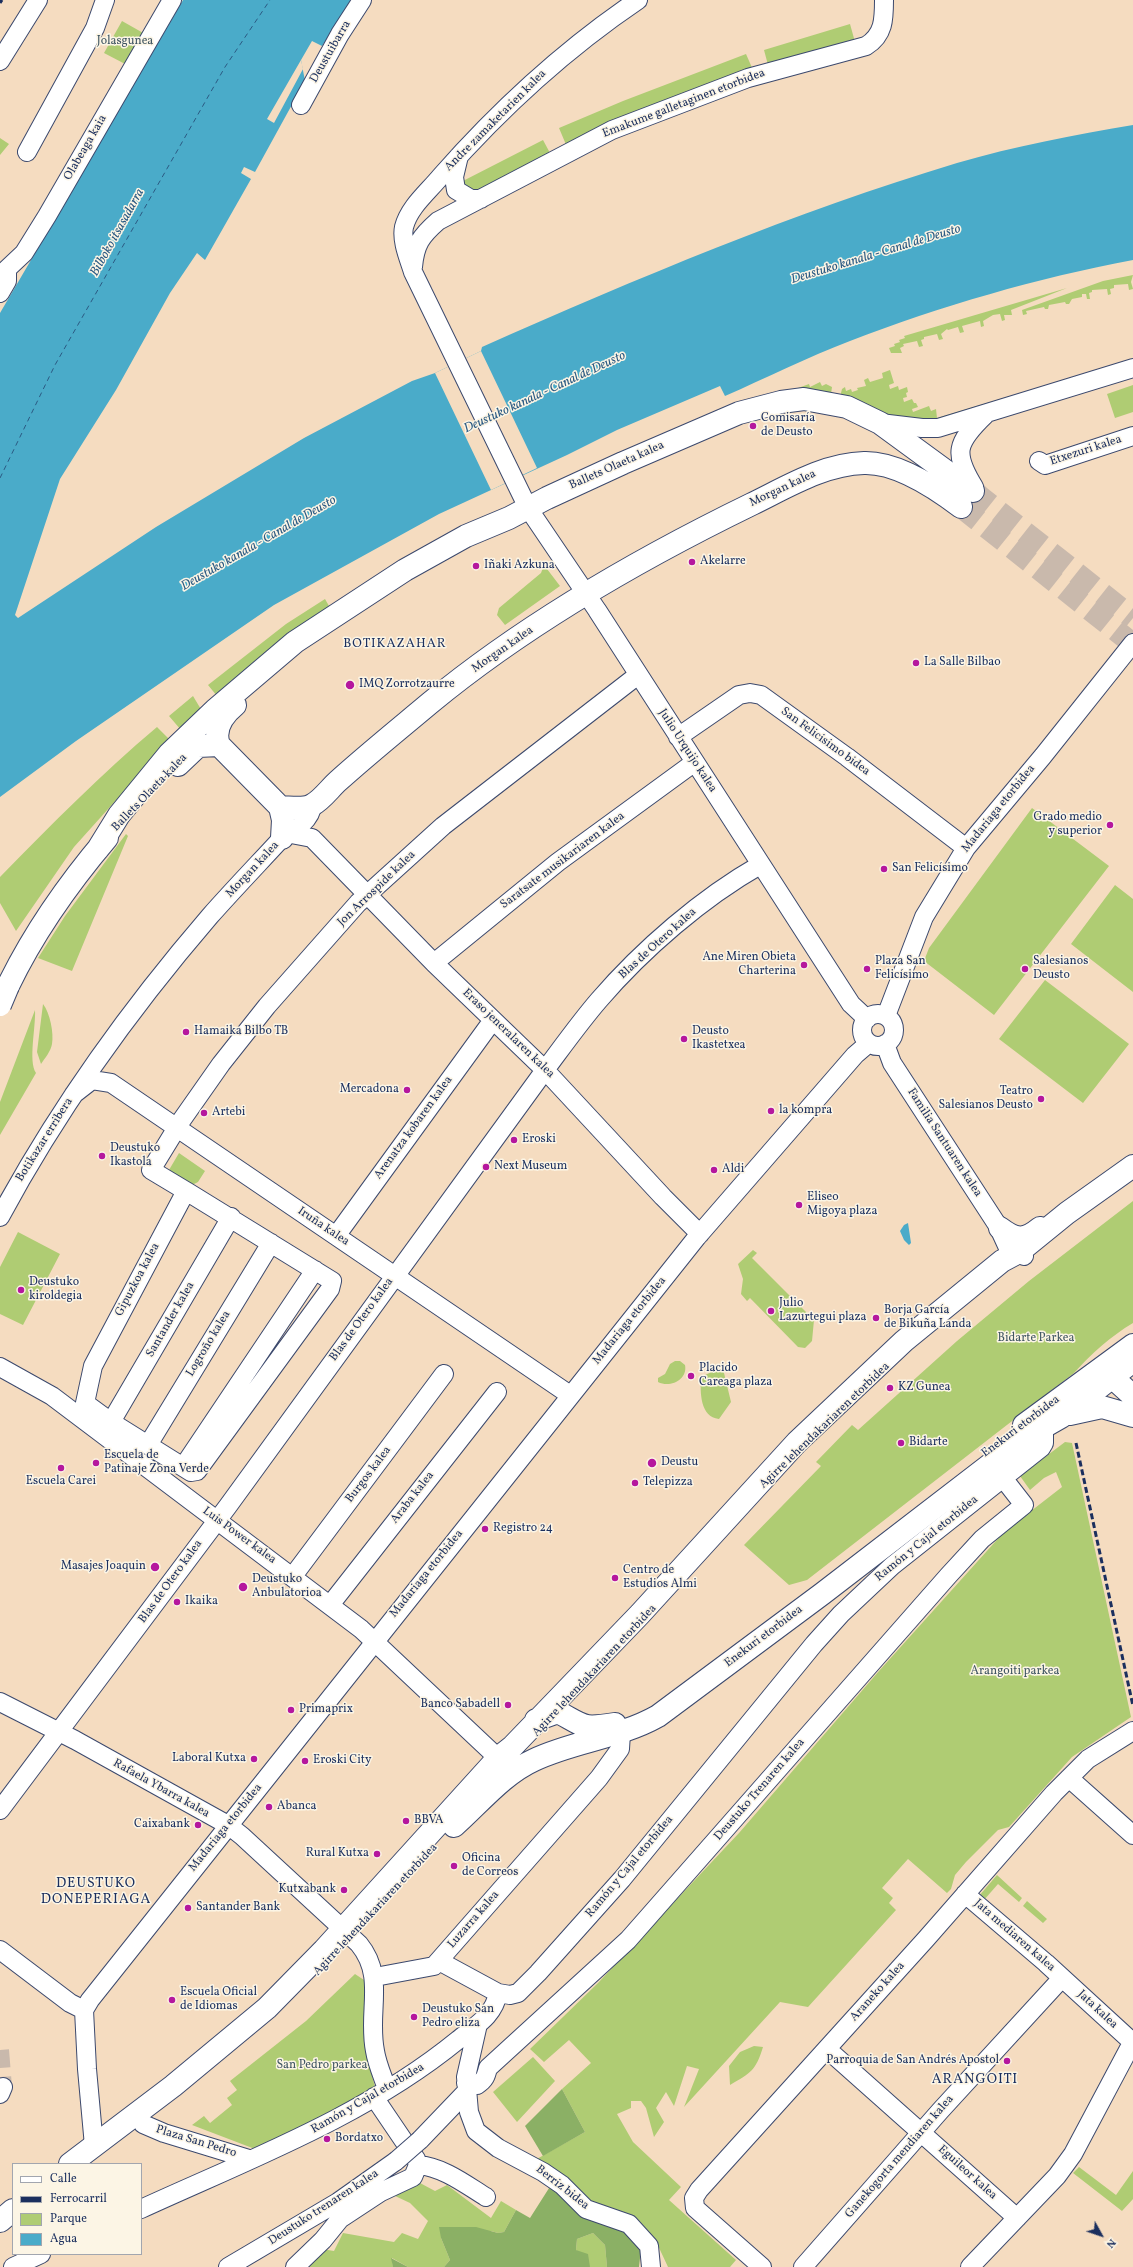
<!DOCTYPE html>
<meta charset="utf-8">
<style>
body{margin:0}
#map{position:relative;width:1133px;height:2267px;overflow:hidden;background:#f5dcc0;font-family:Vollkorn,serif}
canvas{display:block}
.legend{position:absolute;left:12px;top:2163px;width:130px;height:92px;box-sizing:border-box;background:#fcf5e5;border:1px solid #a2a6af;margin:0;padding:5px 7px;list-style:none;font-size:12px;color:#1b2f5e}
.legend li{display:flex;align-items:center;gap:8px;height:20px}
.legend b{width:20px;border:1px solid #a2a6af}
.north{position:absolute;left:1081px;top:2215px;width:40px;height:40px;-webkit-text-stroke:3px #fcf5e5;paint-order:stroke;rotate:130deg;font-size:11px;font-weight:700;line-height:16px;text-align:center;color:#1b2f5e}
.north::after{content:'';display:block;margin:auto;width:14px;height:18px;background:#1b2f5e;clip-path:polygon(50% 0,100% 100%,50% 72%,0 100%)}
</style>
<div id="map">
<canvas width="1133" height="2267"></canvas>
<ul class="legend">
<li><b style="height:5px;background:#fff"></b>Calle</li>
<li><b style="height:5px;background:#1b2f5e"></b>Ferrocarril</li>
<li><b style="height:11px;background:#afcc73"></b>Parque</li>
<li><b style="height:11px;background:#4aabc9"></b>Agua</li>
</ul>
<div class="north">N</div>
</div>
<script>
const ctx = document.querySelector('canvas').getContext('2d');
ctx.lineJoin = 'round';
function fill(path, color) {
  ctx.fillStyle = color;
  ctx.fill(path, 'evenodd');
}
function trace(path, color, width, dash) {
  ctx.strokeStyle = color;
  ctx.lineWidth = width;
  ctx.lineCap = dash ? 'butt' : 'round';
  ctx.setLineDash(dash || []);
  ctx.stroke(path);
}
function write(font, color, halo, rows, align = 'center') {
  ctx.font = font + ' Vollkorn,serif';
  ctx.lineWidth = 3;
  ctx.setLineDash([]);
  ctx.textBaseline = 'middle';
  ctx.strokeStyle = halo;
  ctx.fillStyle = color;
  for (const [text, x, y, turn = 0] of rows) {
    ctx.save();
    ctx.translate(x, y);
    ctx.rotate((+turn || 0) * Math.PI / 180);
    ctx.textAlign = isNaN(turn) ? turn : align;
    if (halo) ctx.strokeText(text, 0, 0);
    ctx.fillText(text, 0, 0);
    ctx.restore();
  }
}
const green = new Path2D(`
 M122,21L145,34L127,65L104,53Z
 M850,24L855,42L768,65L764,50Z
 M746,54L753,70L567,147L559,128L623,101Z
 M0,138L9,144L0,155Z
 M543,140L550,153L470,195L459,183Z
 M1133,275L1131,282L1133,289L1129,290L1128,284L1114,285V288L1110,289L1111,294L1108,295L1107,289L1092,290V292L1089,293L1090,299H1087L1086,294H1082V297L1072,299L1069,304H1066L1065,302L1049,305L1048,309H1045L1044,307L1026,311L1027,314L1023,315L1022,310L1103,281Z
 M1067,288L1011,310L1012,315H1004L1005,320L1002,321L1000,314L993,315L983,321L984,326L981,327L980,321L962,326L964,332L960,333L958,327L948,330L947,329L941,334L943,339L939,340L937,334L924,337V339L921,340L923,346L919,347L917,341L903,344L904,346L900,348L902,353H891L889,348L895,346L894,344L900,342L899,340L905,338L904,336Z
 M890,370L894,383L889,385L890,389L898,386L899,390L907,387L908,392L906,393L907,397L903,398L904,402L912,399L914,403H916L918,407L912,409L913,412L929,406L931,411L936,409L937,418L1010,396L1011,398L933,421H902L840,397L842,389L845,387L846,391L851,389L852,392L858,390L857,388L866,386L864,380L868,378L870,382L883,378L882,373Z
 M820,382L822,386L826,384L832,387L831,394L779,395L809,384L810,387Z
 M1133,385V412L1115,418L1107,394Z
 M544,565L560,586L505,625L497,615L499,608L541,573Z
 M325,599L329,606L221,695L217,696L208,685L286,624Z
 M193,696L202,711L181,730L169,716Z
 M157,727L170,740L74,847L16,931L0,903V877C51,825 101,774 157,727Z
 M1032,808L1109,866L994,1015L924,961L929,948Z
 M126,834L128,836L72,971L38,958L65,916Z
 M1115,885L1133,899V992L1071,944Z
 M1045,980L1129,1044L1083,1103L999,1039Z
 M43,1004C50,1013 54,1033 52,1044C51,1051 45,1058 41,1064L37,1052Z
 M35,1010C36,1027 28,1061 36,1073L0,1135V1102Z
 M179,1153L205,1171L198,1182L192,1185L169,1170Z
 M1133,1201V1323C1111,1336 1091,1354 1074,1373L807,1580L789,1585L744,1545L821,1466L816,1462L852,1425L858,1430L957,1341L1029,1281Z
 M18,1232L60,1254L23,1325L0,1314V1267Z
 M753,1250L757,1253L752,1258L814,1320L812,1341L805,1348L798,1347L750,1298L747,1301L741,1294L743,1279L738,1264Z
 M675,1361H680L685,1365C688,1380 670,1388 658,1382V1378L665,1374L670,1364Z
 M720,1368L724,1373L731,1402L719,1419C700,1417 700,1392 701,1377Z
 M1065,1442L1072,1443L1131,1717L1072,1757L1009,1827L998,1830L966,1862L955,1875L951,1889L947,1893L908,1859L882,1888L893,1898L889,1903L896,1910L808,2007L780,2002L684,2107L699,2069L687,2066L674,2106L666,2092L656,2108L664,2122L654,2137L646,2108L641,2101H631V2108L617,2114L633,2142L681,2187L669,2200L736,2260L730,2267H668L654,2237L638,2220L624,2212L594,2205L535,2160L585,2132L562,2089L591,2063L569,2040L544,2062L530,2049L598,1983L739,1833L879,1671L1004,1532L1062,1487L1056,1472L1044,1478L1030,1490L1020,1476Z
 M997,1875L1022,1898L1019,1902L998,1884L984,1900L979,1896Z
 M1027,1901L1047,1919L1043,1923L1023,1906Z
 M355,1974L370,1984C362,2024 365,2051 376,2090L255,2149L192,2125L204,2116L210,2123L232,2105L227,2098L237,2090L230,2081L306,2021Z
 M754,2046L763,2047C756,2070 751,2073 730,2085L729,2066L740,2052Z
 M533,2057L555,2081L517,2122L493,2092Z
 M1079,2167L1116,2195L1133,2171V2199L1122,2211L1073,2173Z
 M420,2183L435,2191L447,2185L491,2218L501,2201L516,2210L504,2232L498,2233L491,2231L441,2238L450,2260L444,2267H408L392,2258L393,2267H304L322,2249L334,2251L343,2233L394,2242L402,2233L418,2239L428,2221L410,2203L393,2195Z
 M593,2233L605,2245L607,2267H590L576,2250L577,2239Z`);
const forest = new Path2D(`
 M562,2089L585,2132L543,2156L525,2126Z
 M551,2185L624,2229L641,2249L639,2267H607L605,2245L593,2233L577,2239L576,2250L588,2254L590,2267H444L450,2260L441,2238L439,2227H476L498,2233L504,2232L516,2210L530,2218Z
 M391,2258L408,2267H393Z`);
const water = new Path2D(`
 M183,0H353L322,46L312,41L301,60L305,81L255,172L244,167L241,173L251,179L205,260L197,253L170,293L116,390L60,479L15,615L18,618L156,527L304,438L412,381L435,373L481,351L482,347C638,278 794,212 957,163C1015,146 1074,135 1133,125V260C1037,278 941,306 850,341C808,357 766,378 725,396L720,386L617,430L567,455L439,514L274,605L76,741L0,797V313Z
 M908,1223L911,1243L909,1245L904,1240L900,1231L904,1225Z`);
const pier = new Path2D(`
 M301,60L303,69L274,123L267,119Z
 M481,351L537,468L491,490L435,373Z`);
const ferry = new Path2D(`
 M0,478L55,365L225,67L270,0`);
const minorTunnel = new Path2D(`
 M974,487L986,501
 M0,2050L3,2087`);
const majorTunnel = new Path2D(`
 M973,491L1133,618
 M961,507L1133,644`);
const minor = new Path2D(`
 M638,0C564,50 500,109 441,176C428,192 409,207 404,227C401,241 409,259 413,272L528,508L597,610L851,1004L867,1019
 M0,61L38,0
 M301,105L340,34L362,0
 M27,152L95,28L105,0
 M459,156L454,177L456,190L471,199H481
 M413,267C415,244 421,236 438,221L612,130L748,78L866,46C884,35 884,19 884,0
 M0,293L7,281V269L24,253L47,216L172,0
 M880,423L922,428H938L1133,368
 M1039,461L1045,465L1133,436
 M974,487C953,453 956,443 985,415
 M678,737L739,695L750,693L761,695L847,757L966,848
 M291,834L312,838L434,963L545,1070L663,1197L700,1234
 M434,963L558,862L695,762
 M862 1030a16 16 0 1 1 32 0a16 16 0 1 1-32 0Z
 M886,1016L924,917L966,848L1043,756L1133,643
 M885,1044L892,1063L998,1226L1009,1250L1024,1256
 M74,1094L92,1080L111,1083L570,1395
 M186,1191L332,1281L330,1289L197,1471L191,1472L111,1422L85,1403L93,1366Z
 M186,1191L151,1170L181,1121L221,1064L267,1006L358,903L443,826L638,675
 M0,1217C58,1109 130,1009 210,916C233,890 258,864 282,838C293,833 312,819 312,805
 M336,1236L493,1020
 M0,1367L52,1396L361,1629L498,1758
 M111,1422L231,1217
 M148,1445L271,1243
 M183,1467L315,1270
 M293,1576L444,1374
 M330,1605L497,1392
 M0,1702L75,1740L228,1825L242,1836L359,1944C386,1977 367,2011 375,2051C377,2064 383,2077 387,2089
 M1069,1778L1133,1835
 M0,1810L228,1506L545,1070C563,1046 580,1022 599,1000C643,949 702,898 760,865
 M965,1894L1046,1963L1128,2038L1133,2040
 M0,1950L70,2003L84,2010
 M439,1961L498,1993L510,1995L518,1993L538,1973L622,1879L814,1644L841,1614L892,1566L1041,1448L1044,1443V1427
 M375,1977L434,1966L599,1778L620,1749L621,1733
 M478,2024L466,2077L469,2112L476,2131L498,2148L543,2172L562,2185L586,2209L629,2224L649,2246L651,2267
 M827,2049L1017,2218
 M466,2083L477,2085C485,2080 486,2076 488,2068L628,1940L948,1576L982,1539L1024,1505L1003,1478
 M0,2094L3,2087
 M143,2124L164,2133L249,2159
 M420,2140L466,2092
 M94,2146L87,2069L84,2010L90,2000L697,1237L855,1055L869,1043
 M418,2165C443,2167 465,2184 486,2197
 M141,2209C250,2159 365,2116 458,2040C475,2026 494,2016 498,1993
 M13,2267L41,2254
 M228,2267L338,2202L396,2161
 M295,2267L323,2240L340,2219L381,2192L413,2177L418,2165L416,2159L374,2097
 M762,2267L695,2208L694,2198L699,2190L926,1939L1054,1793L1088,1759L1133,1731
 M803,2267L940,2111L1062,1978
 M970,2267L1057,2176L1073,2154L1133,2041`);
const major = new Path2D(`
 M235,705C223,715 213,729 219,745L280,807L283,820L282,838
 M178,765L198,746L219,745
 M280,807C289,807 304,810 312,805C322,800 330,788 338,781C368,754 399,729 430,703C527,623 639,559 752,504C787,487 824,464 864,463C896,462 936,488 961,507
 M98,849L119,815L169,754L215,710L295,642L405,570L466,536L509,518L547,498L623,463L739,413L781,402L804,399L847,407L880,423L973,491
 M8,986C34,932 68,884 107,838
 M1000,1228C1016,1240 1024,1241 1040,1228
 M1098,1373L1112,1377L1133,1396
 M1070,1414L1102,1407L1133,1416
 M1024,1425L1133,1345
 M536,1720L558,1712C586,1727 582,1729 615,1724
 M454,1826C479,1804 503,1774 534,1760C574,1741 619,1738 658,1716L822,1594L991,1464L1026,1437L1061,1417L1133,1361
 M70,2164L173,2086L267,2008L324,1950L498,1758L512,1747L640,1614L797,1442L904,1341L1002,1261L1019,1252L1067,1213L1133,1166
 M0,2221L13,2210`);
const rail = new Path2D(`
 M0,3L2,0
 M1076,1443L1133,1706`);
const minorBridge = new Path2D(`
 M396,2161L420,2140`);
const majorBridge = new Path2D(`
 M0,1005L8,986`);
const markers = [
 [753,426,4,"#b5179e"],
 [692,562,4,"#b5179e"],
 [476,566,4,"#b5179e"],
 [916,663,4,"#b5179e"],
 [350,685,5,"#b5179e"],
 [1110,825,4,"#b5179e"],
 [884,869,4,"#b5179e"],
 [804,965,4,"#b5179e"],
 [867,969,4,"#b5179e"],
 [1025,969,4,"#b5179e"],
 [186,1032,4,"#b5179e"],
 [684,1039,4,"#b5179e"],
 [407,1090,4,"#b5179e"],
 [1041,1099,4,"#b5179e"],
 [771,1111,4,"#b5179e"],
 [204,1113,4,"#b5179e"],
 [514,1140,4,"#b5179e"],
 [102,1156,4,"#b5179e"],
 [486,1167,4,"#b5179e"],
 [714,1170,4,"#b5179e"],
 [799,1205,4,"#b5179e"],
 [21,1290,4,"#b5179e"],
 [771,1311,4,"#b5179e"],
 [876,1318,4,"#b5179e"],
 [691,1376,4,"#b5179e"],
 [890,1388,4,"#b5179e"],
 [901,1443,4,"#b5179e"],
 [96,1463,4,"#b5179e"],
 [652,1463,5,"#b5179e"],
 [61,1468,4,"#b5179e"],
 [635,1483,4,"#b5179e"],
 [485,1529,4,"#b5179e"],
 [155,1567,5,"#b5179e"],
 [615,1578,4,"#b5179e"],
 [243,1587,5,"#b5179e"],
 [177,1602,4,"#b5179e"],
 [508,1705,4,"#b5179e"],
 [291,1710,4,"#b5179e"],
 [254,1759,4,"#b5179e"],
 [305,1761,4,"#b5179e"],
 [269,1807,4,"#b5179e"],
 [406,1821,4,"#b5179e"],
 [198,1825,4,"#b5179e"],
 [377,1854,4,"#b5179e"],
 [454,1866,4,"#b5179e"],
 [344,1890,4,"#b5179e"],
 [188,1908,4,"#b5179e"],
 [172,2000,4,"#b5179e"],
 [414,2017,4,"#b5179e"],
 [1007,2061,4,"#b5179e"],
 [327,2139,4,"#b5179e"]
];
const parkNames = [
 ["Jolasgunea",125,42],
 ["Bidarte Parkea",1036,1339],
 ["Arangoiti parkea",1015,1672],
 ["San Pedro parkea",322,2066]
];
const streetNames = [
 ["Deustuibarra",331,52,-60],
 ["Emakume galletaginen etorbidea",684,104,-21],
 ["Andre zamaketarien kalea",496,121,-45],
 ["Olabeaga kaia",86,148,-60],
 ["Etxezuri kalea",1086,451,-18],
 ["Ballets Olaeta kalea",617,466,-24],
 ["Morgan kalea",783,489,-25],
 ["Morgan kalea",503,650,-35],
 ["San Felicisimo bidea",825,742,36],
 ["Julio Urquijo kalea",687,751,57],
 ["Ballets Olaeta kalea",150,793,-46],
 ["Madariaga etorbidea",999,809,-51],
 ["Saratsate musikariaren kalea",563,861,-37],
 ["Morgan kalea",253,870,-47],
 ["Jon Arrospide kalea",377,889,-44],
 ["Blas de Otero kalea",658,944,-42],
 ["Eraso jeneralaren kalea",508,1034,44],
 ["Arenatza kobaren kalea",414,1128,-54],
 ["Botikazar erribera",45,1140,-58],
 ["Familia Santuaren kalea",944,1143,57],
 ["Iruña kalea",323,1227,34],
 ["Gipuzkoa kalea",138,1280,-62],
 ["Santander kalea",171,1320,-60],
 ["Blas de Otero kalea",362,1320,-54],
 ["Madariaga etorbidea",630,1321,-51],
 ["Logroño kalea",209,1344,-59],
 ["Agirre lehendakariaren etorbidea",825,1426,-44],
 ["Enekuri etorbidea",1021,1427,-37],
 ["Burgos kalea",369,1475,-53],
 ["Araba kalea",413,1498,-52],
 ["Luis Power kalea",239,1536,36],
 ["Ramón y Cajal etorbidea",927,1539,-39],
 ["Madariaga etorbidea",427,1574,-51],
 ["Blas de Otero kalea",171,1582,-54],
 ["Enekuri etorbidea",764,1637,-37],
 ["Agirre lehendakariaren etorbidea",595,1671,-47],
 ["Rafaela Ybarra kalea",161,1789,29],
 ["Deustuko Trenaren kalea",760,1790,-49],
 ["Madariaga etorbidea",226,1828,-51],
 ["Ramón y Cajal etorbidea",630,1867,-50],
 ["Agirre lehendakariaren etorbidea",376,1910,-47],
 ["Luzarra kalea",474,1920,-49],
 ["Jata mediaren kalea",1014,1936,41],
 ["Araneko kalea",878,1992,-48],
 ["Jata kalea",1097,2010,43],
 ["Ramón y Cajal etorbidea",368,2099,-30],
 ["Plaza San Pedro",196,2142,17],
 ["Ganekogorta mendiaren kalea",900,2157,-49],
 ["Eguileor kalea",967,2173,42],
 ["Berriz bidea",562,2188,38],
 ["Deustuko trenaren kalea",324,2208,-33]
];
const poiNames = [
 ["Comisaría",761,419],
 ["de Deusto",761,433],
 ["Akelarre",700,562],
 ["Iñaki Azkuna",484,566],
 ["La Salle Bilbao",924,663],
 ["IMQ Zorrotzaurre",359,685],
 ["Grado medio",1102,818,"right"],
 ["y superior",1102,832,"right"],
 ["San Felicísimo",892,869],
 ["Ane Miren Obieta",796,958,"right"],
 ["Charterina",796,972,"right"],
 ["Plaza San",875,962],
 ["Felicísimo",875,976],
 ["Salesianos",1033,962],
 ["Deusto",1033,976],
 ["Hamaika Bilbo TB",194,1032],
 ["Deusto",692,1032],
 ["Ikastetxea",692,1046],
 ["Mercadona",399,1090,"right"],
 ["Teatro",1033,1092,"right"],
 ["Salesianos Deusto",1033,1106,"right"],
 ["la kompra",779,1111],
 ["Artebi",212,1113],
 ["Eroski",522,1140],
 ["Deustuko",110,1149],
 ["Ikastola",110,1163],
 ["Next Museum",494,1167],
 ["Aldi",722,1170],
 ["Eliseo",807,1198],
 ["Migoya plaza",807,1212],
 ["Deustuko",29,1283],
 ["kiroldegia",29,1297],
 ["Julio",779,1304],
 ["Lazurtegui plaza",779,1318],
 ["Borja García",884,1311],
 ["de Bikuña Landa",884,1325],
 ["Placido",699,1369],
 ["Careaga plaza",699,1383],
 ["KZ Gunea",898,1388],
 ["Bidarte",909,1443],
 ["Escuela de",104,1456],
 ["Patinaje Zona Verde",104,1470],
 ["Deustu",661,1463],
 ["Escuela Carei",61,1482,"center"],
 ["Telepizza",643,1483],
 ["Registro 24",493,1529],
 ["Masajes Joaquin",146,1567,"right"],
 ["Centro de",623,1571],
 ["Estudios Almi",623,1585],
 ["Deustuko",252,1580],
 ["Anbulatorioa",252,1594],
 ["Ikaika",185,1602],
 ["Banco Sabadell",500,1705,"right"],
 ["Primaprix",299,1710],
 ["Laboral Kutxa",246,1759,"right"],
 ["Eroski City",313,1761],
 ["Abanca",277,1807],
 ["BBVA",414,1821],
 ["Caixabank",190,1825,"right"],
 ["Rural Kutxa",369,1854,"right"],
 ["Oficina",462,1859],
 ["de Correos",462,1873],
 ["Kutxabank",336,1890,"right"],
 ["Santander Bank",196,1908],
 ["Escuela Oficial",180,1993],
 ["de Idiomas",180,2007],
 ["Deustuko San",422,2010],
 ["Pedro eliza",422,2024],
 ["Parroquia de San Andrés Apostol",999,2061,"right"],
 ["Bordatxo",335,2139]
];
const waterNames = [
 ["Bilboko itsasadarra",118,233,-61],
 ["Deustuko kanala - Canal de Deusto",876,255,-17],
 ["Deustuko kanala - Canal de Deusto",545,393,-25],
 ["Deustuko kanala - Canal de Deusto",259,544,-30]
];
const neighbourhoodNames = [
 ["BOTIKAZAHAR",395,645]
];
const quarterNames = [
 ["DEUSTUKO",96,1884],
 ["DONEPERIAGA",96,1900],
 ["ARANGOITI",975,2080]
];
fill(green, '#afcc73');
fill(forest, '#8bb065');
fill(water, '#4aabc9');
fill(pier, '#f5dcc0');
trace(ferry, '#2b5a83', 1, [5, 4]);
trace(minorTunnel, '#c9b9ac', 18, [18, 9]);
trace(majorTunnel, '#c9b9ac', 22, [22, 11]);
trace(minor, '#3c496d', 20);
trace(major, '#3c496d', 24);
trace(minor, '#fff', 18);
trace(major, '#fff', 22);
trace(rail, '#1b2f5e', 3, [6, 3]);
trace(minorBridge, '#3c496d', 20, []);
trace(majorBridge, '#3c496d', 24, []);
trace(minorBridge, '#fff', 18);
trace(majorBridge, '#fff', 22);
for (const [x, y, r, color] of markers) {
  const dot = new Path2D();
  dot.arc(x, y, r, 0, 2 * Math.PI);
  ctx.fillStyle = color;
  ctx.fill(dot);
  trace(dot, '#fcf5e5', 1.5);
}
write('12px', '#405663', '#fcf5e5', parkNames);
write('12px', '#1b2f5e', '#fcf5e5', streetNames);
write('12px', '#1b2f5e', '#fcf5e5', poiNames, 'left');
write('italic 13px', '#2b5a83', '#fcf5e5', waterNames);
ctx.letterSpacing = '1px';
write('13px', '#1b2f5e', '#fcf5e5', neighbourhoodNames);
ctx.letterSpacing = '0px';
ctx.letterSpacing = '1px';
write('14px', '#1b2f5e', '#fcf5e5', quarterNames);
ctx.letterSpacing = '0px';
</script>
